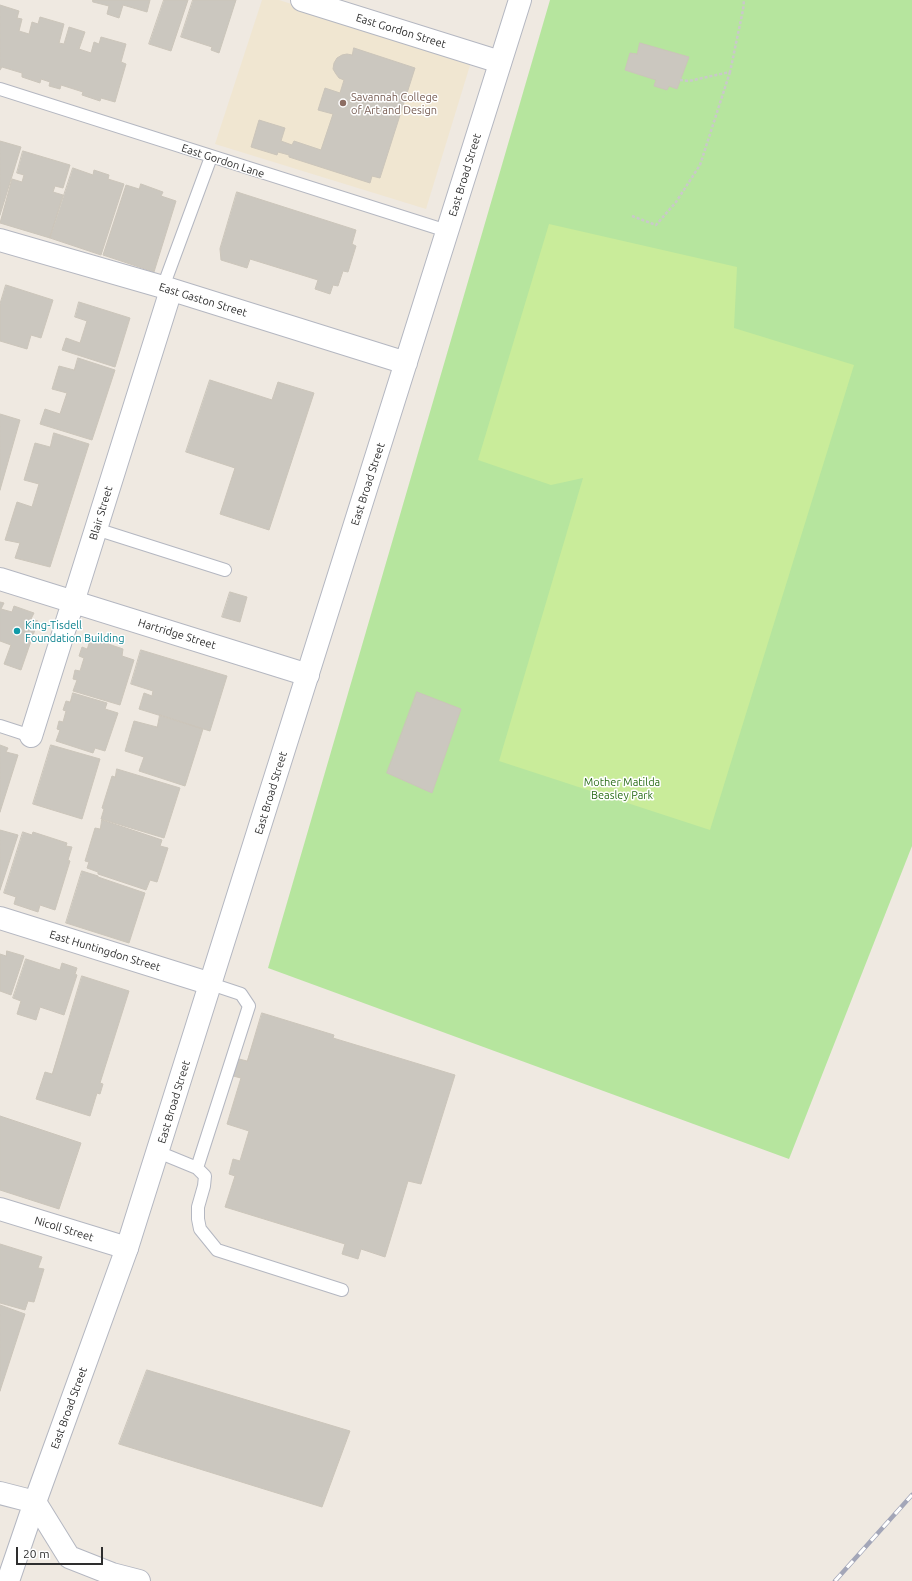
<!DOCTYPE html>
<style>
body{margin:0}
#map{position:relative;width:912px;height:1581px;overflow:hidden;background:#efe9e1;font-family:Ubuntu,sans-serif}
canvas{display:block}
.scale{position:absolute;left:16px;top:1547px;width:87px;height:18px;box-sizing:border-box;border:2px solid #2e2e2e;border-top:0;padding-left:5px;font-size:12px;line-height:14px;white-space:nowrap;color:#2e2e2e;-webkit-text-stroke:3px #fff;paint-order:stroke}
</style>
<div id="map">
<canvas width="912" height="1581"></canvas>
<div class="scale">20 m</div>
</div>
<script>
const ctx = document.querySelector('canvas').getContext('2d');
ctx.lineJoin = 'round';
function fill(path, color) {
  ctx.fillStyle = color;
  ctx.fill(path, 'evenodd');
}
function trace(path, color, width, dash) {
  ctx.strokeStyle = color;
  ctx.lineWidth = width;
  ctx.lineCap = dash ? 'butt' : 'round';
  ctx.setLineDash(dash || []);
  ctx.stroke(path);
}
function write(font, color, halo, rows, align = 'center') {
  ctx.font = font + ' Ubuntu,sans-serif';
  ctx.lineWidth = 3;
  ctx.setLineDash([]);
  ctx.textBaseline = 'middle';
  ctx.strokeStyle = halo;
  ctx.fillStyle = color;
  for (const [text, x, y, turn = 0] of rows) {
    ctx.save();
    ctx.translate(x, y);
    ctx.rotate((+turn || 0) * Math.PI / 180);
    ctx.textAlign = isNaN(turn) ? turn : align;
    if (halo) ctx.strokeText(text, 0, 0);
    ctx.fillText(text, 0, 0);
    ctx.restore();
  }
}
const education = new Path2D(`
 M262,0H279L471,62L426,209L215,144Z`);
const green = new Path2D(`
 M550,0H912V846L789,1159L268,968Z`);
const pitch = new Path2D(`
 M549,224L737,267L734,328L854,365L710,830L499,761L583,478L551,485L478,460Z`);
const building = new Path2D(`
 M93,0H150L147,12L123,5L119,18L107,14L109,6L93,2Z
 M164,0H188L171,51L149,44Z
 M193,0H236L219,53L211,50L212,47L181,37Z
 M0,5L19,11L17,18L22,19L19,31L29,34L32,22L38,24L40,17L64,24L59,43L64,44L69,27L85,32L79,49L91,53L94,42L99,44L101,37L126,44L121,62L126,64L115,102L101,98L100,101L82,95L83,92L61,85L60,89L49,86L50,82L41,79L40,83L22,77V73L2,67L0,70Z
 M640,43L689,57L677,89L669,86L667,90L654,86L656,80L625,70L630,53L637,54Z
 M354,48L415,68L380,178L372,176L370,183L289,157V155L278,152L277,155L251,147L259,120L285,128L281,141L292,145L294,141L321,150L333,114L318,110L325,88L340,93L344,80L339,78L336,74L333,69L334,63L337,58L342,55L347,54L352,55Z
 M0,141L21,147L0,215Z
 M23,151L70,165L63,188L55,186L53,192L63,195L50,238L0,223L12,179L22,182L24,175L17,173Z
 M73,168L93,175L94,170L109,175L108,179L124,184L101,255L50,238Z
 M141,184L163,192L161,196L176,201L154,272L103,255L126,185L139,189Z
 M237,192L356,230L352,244L356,246L348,272L343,271L338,286L333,285L330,294L315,289L318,280L250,259L247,268L221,260L220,249Z
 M6,285L53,300L41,338L31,335L27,349L0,341V304Z
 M79,302L130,318L115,367L62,350L66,338L80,343L87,321L75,317Z
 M78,358L115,370L92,440L40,424L45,409L60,414L67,393L52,389L59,366L74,370Z
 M210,380L272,400L278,382L314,393L269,530L220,514L235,468L186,452Z
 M0,414L20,420L0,490Z
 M54,433L89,444L50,567L15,558L20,543L5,540L17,502L32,507L39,484L24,480L35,443L50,447Z
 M230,592L247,597L240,622L222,617Z
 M0,602L4,603L1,609L12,612L14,606L34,613L31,619L38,621L21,670L4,664L11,645L0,641Z
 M91,638L123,649L122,656L134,660L120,705L73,691L77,680L73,679L75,670L80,671L84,658L79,656L82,647L87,649Z
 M141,650L227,676L210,731L139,709L144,693L152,696L153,691L131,684Z
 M417,692L461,709L432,793L387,773Z
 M73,693L107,703L105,709L118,713L105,751L95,748L93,753L56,741L60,730L57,729L59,721L63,722L66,711L63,710L66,701L70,702Z
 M160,715L203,729L185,786L139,771L144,757L125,751L134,721L157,727Z
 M0,745L8,748L6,752L18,755L0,812Z
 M51,745L100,759L82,819L33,804Z
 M117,769L180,788L164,838L101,819L104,809L102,808L112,776L115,777Z
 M102,820L162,840L160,846L168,848L157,882L150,880L146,890L98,874V872L87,868L89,862L85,861L95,828L100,829Z
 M0,830L18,835L0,890Z
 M23,832L32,835L33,832L67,843L66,846L72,847L68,860L70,861L55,910L40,905L38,912L14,904L16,897L4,893Z
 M82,871L98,876V877L145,893L129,943L66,923Z
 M7,951L24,956L11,995L0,991V954L6,956Z
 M26,959L60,970L62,963L77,968L75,974L77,975L64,1015L40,1007L36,1020L17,1014L21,1001L13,998Z
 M82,976L129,991L100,1083L103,1084L100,1094L97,1093L90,1116L36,1099L45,1072L52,1074Z
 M262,1013L334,1035L333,1038L455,1075L421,1184L408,1181L385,1257L361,1249L358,1259L342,1254L345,1244L225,1207L235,1176L229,1174L233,1159L240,1161L249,1131L227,1124L241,1078L233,1076L239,1059L247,1061Z
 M0,1116L81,1143L59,1209L0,1190Z
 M0,1244L42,1257L38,1268L44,1269L34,1302L28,1301L25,1310L0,1303Z
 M0,1305L25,1314L0,1391Z
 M147,1370L350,1431L322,1507L119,1444Z`);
const path = new Path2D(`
 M680,80L689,81L730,72L743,10L744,0
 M632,216L656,225L676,202L700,165L730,72`);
const lane = new Path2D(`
 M0,89L447,231
 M163,287L211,157
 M96,529L225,570
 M0,726L31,736
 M158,1152L197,1168L205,1176L204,1186L198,1207V1219L200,1229L217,1250L342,1290
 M197,1168L249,1006L241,994L211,984`);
const street = new Path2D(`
 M302,0L500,62
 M0,579L308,675
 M31,736L171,290
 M0,918L211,984
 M0,1209L127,1248
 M0,1493L35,1502L69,1557L112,1574L139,1581`);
const secondary = new Path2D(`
 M0,240L163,287L406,363
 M8,1581L35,1502L127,1248L520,0`);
const rail = new Path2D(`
 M835,1581L912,1495`);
const markers = [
 [343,103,4,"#8d6e63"],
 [17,631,4,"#0f9aa8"]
];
const streetNames = [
 ["East Gordon Street",401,31,17],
 ["East Gordon Lane",223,161,18],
 ["East Broad Street",465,175,-73],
 ["East Gaston Street",203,300,17],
 ["East Broad Street",368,484,-72],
 ["Blair Street",101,513,-73],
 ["Hartridge Street",177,634,17],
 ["East Broad Street",271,793,-73],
 ["East Huntingdon Street",105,951,17],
 ["East Broad Street",174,1102,-73],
 ["Nicoll Street",64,1229,17],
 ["East Broad Street",69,1408,-70]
];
const educationNames = [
 ["Savannah College",351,97],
 ["of Art and Design",351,110]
];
const cultureNames = [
 ["King-Tisdell",25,625],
 ["Foundation Building",25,638]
];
const parkNames = [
 ["Mother Matilda",622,782],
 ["Beasley Park",622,795]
];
fill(education, '#f0e6d1');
fill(green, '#b6e59e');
fill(pitch, '#c9ec9a');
fill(building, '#cbc7bf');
trace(building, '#cbc5ba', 1);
trace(lane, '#b4b7c1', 14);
trace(street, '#b4b7c1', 24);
trace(secondary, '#b4b7c1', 24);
trace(path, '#c9c9c9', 2.5, [3, 2]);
trace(lane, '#fff', 12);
trace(street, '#fff', 22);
trace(secondary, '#fff', 22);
trace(rail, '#a3a6b8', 4.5);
trace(rail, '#fff', 3, [9]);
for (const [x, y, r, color] of markers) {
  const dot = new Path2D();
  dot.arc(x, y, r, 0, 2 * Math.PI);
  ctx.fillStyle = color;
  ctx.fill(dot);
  trace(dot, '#fff', 1.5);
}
write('11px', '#2e2e2e', '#fff', streetNames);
write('11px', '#785e54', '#fff', educationNames, 'left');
write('11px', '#0d838f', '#fff', cultureNames, 'left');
write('11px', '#2c6e1b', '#fff', parkNames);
</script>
